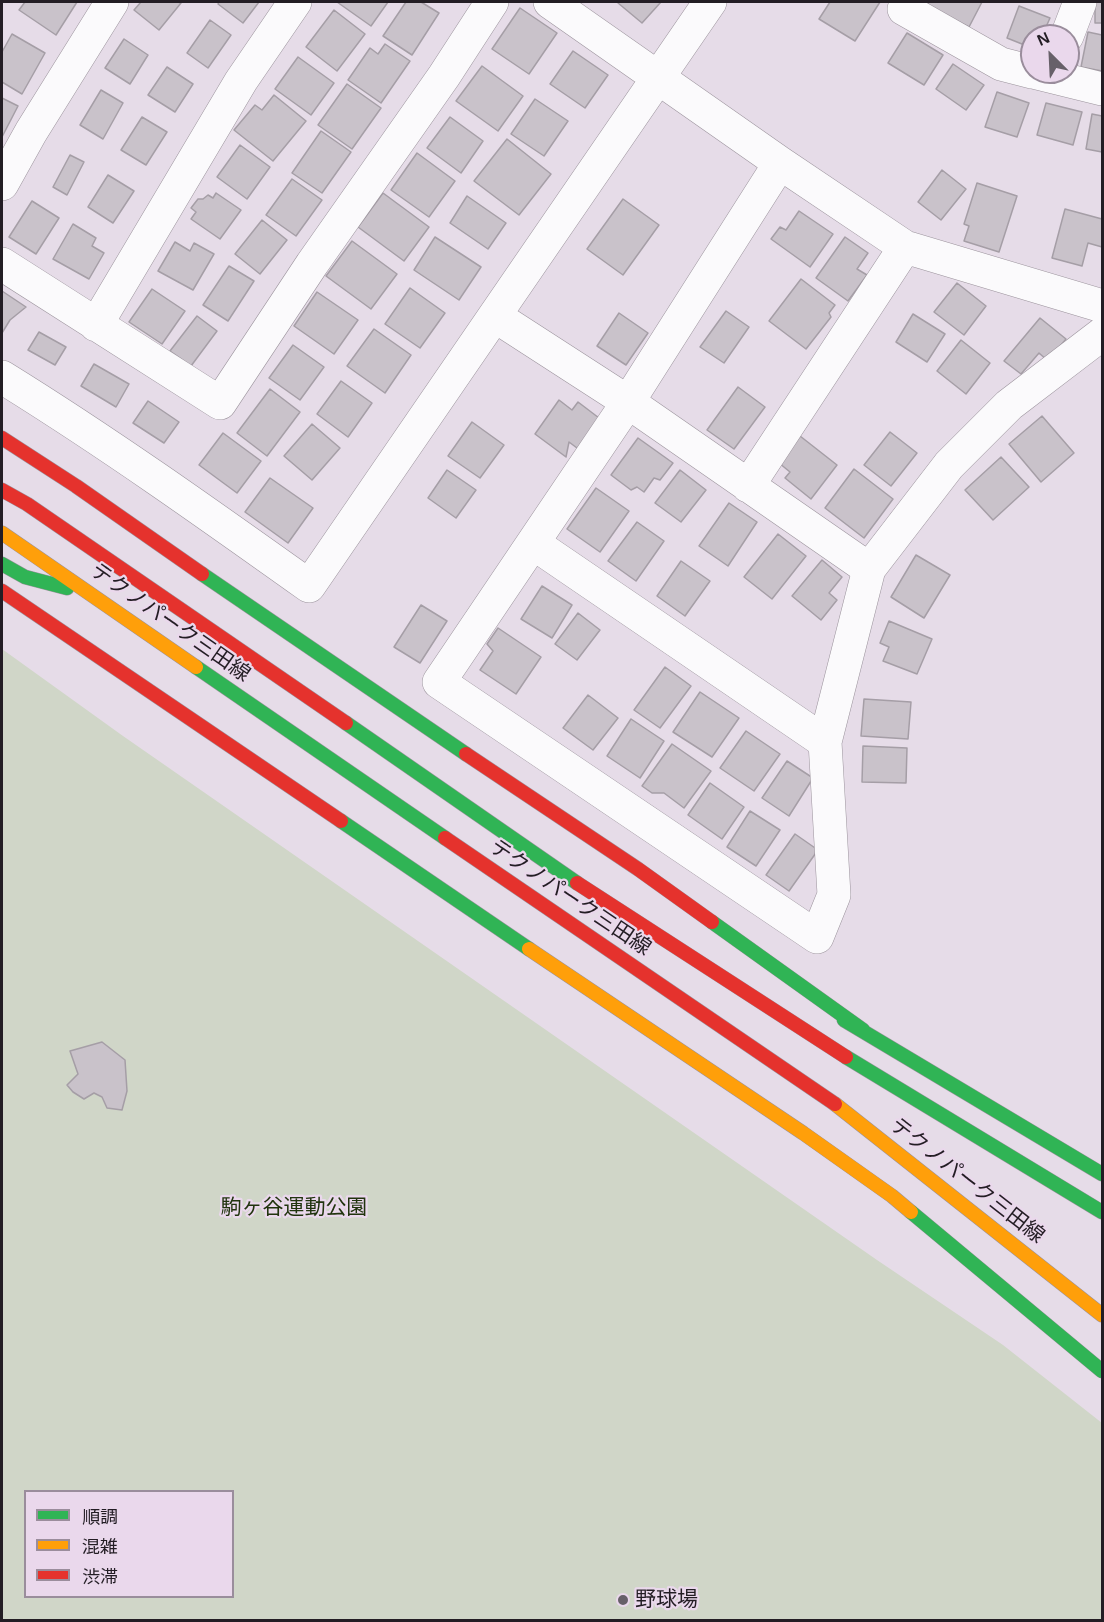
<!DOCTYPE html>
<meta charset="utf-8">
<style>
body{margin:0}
#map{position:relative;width:1104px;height:1622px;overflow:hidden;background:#e6dce8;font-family:Arial,"Noto Sans JP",sans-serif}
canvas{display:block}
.frame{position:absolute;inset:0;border:3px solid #231d24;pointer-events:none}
.legend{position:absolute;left:24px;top:1490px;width:210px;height:108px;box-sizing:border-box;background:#ead8ec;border:2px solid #9a8d9c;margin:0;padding:8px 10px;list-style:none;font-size:18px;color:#231d24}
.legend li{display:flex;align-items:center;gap:12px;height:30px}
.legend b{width:30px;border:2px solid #9a8d9c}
.north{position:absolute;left:1020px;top:24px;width:60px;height:60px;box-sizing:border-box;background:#ead8ec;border:2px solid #9a8d9c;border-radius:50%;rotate:336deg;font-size:16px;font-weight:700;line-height:24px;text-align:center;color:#231d24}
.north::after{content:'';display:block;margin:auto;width:21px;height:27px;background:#676069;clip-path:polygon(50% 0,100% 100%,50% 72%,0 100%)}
</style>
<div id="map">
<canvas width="1104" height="1622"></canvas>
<div class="frame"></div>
<ul class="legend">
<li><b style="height:8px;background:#30b455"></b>順調</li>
<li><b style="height:8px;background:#ff9f0a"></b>混雑</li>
<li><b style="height:8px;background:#e5322d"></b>渋滞</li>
</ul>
<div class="north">N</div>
</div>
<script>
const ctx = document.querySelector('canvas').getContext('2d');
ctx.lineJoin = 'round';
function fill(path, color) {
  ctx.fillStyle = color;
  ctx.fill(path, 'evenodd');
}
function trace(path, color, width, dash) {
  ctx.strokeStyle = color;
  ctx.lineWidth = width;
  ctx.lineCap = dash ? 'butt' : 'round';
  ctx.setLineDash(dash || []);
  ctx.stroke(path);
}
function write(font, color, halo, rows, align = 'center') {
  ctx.font = font + ' Arial,"Noto Sans JP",sans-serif';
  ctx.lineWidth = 4.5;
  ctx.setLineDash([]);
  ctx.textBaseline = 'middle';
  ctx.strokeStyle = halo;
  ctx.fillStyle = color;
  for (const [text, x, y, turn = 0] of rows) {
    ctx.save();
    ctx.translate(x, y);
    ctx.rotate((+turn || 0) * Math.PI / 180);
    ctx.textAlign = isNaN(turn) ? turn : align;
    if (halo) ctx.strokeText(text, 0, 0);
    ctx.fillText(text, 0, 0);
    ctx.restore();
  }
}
const green = new Path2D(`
 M2,649L123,736L877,1260L1003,1345L1102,1423V1620H2ZM26,1492H232V1596H26Z`);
const building = new Path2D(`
 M25,2H77L56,35L19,10Z
 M141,2H178L181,3L159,30L134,10Z
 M219,2H259L243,23L218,4Z
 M337,2H388L371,26Z
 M406,2H421L439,13L412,55L383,36Z
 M619,2H661L642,23L618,3Z
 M830,2H880L855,41L819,19Z
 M929,2H982L969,27L926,6Z
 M1095,2H1102V23H1095Z
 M1019,6L1050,18L1042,36H1032V48L1007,38Z
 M520,8L557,33L529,74L492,49Z
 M334,10L365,34L337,71L306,47Z
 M210,20L231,35L208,68L187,53Z
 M1088,32L1102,35V71L1081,67Z
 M907,33L943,55L924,85L888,63Z
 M12,34L45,53L22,94L2,82V52Z
 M124,39L148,55L130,84L105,68Z
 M385,44L410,61L381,103L348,80L370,48L378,54Z
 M573,51L608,75L585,108L550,84Z
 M298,57L334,83L311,115L275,89Z
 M953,64L984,85L966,110L936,89Z
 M482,66L523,96L498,131L456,101Z
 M167,67L193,84L175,112L148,95Z
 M347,84L381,108L352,149L318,125Z
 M101,90L123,103L103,139L80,125Z
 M997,92L1029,103L1017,137L985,127Z
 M274,95L306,121L273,161L234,130L255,105L262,110Z
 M2,98L18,106L2,137Z
 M535,99L568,121L544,156L511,134Z
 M1046,103L1082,112L1073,145L1037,135Z
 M1092,114L1102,116V152L1086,149Z
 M142,117L167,132L146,165L121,150Z
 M450,117L483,141L461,173L427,148Z
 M321,131L351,152L322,193L292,173Z
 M507,139L551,174L519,215L474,181Z
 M240,145L270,167L247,199L217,177Z
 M417,153L455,181L429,217L391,190Z
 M70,155L84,162L67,195L53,187Z
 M942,170L966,189L941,220L918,202Z
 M108,175L134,191L113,223L88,207Z
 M292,179L322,200L296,236L266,215Z
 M977,183L1017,196L999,252L964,241L969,226L964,224Z
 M216,193L241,210L220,239L191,219L196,212L191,208L198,199H203L208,195L213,198Z
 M383,193L429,227L404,261L358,227Z
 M467,196L506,223L488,249L450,223Z
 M623,199L659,225L623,275L587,249Z
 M32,201L59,218L36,254L9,237Z
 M1065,209L1102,219V247L1088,243L1082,266L1052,258Z
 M799,211L833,234L810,267L771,239L780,227L786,230Z
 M262,220L287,240L260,274L235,254Z
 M73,224L96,238L92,246L104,253L89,279L53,259Z
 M435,237L481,267L459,300L414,270Z
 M845,237L868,253L857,269L867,275L848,301L816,278Z
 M352,241L397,274L371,309L326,276Z
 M175,242L190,251L194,243L214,254L193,290L158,271Z
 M229,266L254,281L228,321L203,305Z
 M801,279L835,305L829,313L831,317L806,349L769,321Z
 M957,283L986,306L964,335L934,312Z
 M410,288L445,313L420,348L385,324Z
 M152,289L185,311L162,344L129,322Z
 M2,291L26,307L10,320L2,333Z
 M317,292L358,320L334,354L294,326Z
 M726,311L749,327L724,363L700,347Z
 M619,313L648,333L626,365L597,346Z
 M913,314L945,334L927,362L896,342Z
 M197,316L217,331L191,366L170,351Z
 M1040,318L1066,339L1048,361L1039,353L1021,374L1004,361Z
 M374,329L411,355L385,393L347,366Z
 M39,332L66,347L55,365L28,350Z
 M961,340L990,363L966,394L937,371Z
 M293,345L324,367L300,400L269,378Z
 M94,364L129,384L116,407L81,386Z
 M341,381L372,403L348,437L317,414Z
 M738,387L765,407L734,449L707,430Z
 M270,389L300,412L267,456L237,433Z
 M559,400L572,410L578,402L603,421L581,451L569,442L566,457L535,434Z
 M148,401L179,422L164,443L133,423Z
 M1042,416L1074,453L1041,482L1009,444Z
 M472,422L504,445L480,478L448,456Z
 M312,424L340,448L312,480L284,456Z
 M890,432L917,453L891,486L864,465Z
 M223,433L261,461L237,493L199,465Z
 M800,436L837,465L811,499L785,478L790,472L779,463Z
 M638,438L673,463L660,480L654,478L644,492L637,487L631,490L611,475Z
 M1001,457L1029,487L993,520L965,490Z
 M854,469L893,499L864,538L825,508Z
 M447,470L476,490L456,518L428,498Z
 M680,470L706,490L681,522L655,503Z
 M270,478L313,508L288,543L245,512Z
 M596,488L629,511L600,552L567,529Z
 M729,503L757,522L728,566L699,546Z
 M637,522L664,541L636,581L608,561Z
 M778,534L806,556L772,599L744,577Z
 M916,555L950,575L924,618L891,597Z
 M822,560L842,577L829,593L837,600L821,620L792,596Z
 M681,561L710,581L685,616L657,596Z
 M542,586L572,605L552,638L521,619Z
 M421,605L447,621L420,663L394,647Z
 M578,613L600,630L577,660L555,644Z
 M889,621L932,639L917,674L883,661L889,647L880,643Z
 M498,628L541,657L516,694L480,670L493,651L487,644Z
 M665,667L691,686L660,728L634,710Z
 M700,692L739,718L712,757L673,732Z
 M588,695L618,718L593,750L563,728Z
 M864,699L911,702L908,739L861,736Z
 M631,719L664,741L640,778L607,756Z
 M746,731L780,754L754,791L720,768Z
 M672,744L711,771L684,808L664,793H652L642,786Z
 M863,746L907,748L906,783L862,782Z
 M787,761L813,778L789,816L762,798Z
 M710,783L744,807L722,839L688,815Z
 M750,811L780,830L756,866L727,847Z
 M795,834L818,850L789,891L766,875Z
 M102,1042L125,1060L127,1091L122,1110L107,1108L102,1097L94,1093L84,1099L73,1092L67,1085L78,1074L70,1051Z`);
const street = new Path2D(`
 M550,2L780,163L905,247L1102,306
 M907,2L904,9L1001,64L1032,72
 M1067,36L1080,2
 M1033,72L1102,89
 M780,163L628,402L869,569
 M2,184L31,132L112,2
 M2,264L220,403L312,264L444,76L492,2
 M495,316L628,402L439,682L817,937L834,895L825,742L869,569L949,465L1009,405L1102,334
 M96,325L241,81L295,2
 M2,377C107,442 208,514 309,586L710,2
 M748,486L905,247
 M533,543L825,742`);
const fast = new Path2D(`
 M2,564L25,577L67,588
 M202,574L466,754
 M196,667L445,838
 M346,723L577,883
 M341,821L529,949
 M712,922L863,1030
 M844,1020L1102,1174
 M846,1057L1102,1212
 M911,1212L1102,1371`);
const slow = new Path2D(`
 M2,533L196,667
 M529,949L803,1133L892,1196L911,1212
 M835,1104L1102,1315`);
const jam = new Path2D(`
 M2,438L76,486L202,574
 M2,490L27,504L346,723
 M2,591L341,821
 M466,754L638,869L712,922
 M445,838L835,1104
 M577,883L846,1057`);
const markers = [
 [623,1600,6,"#676069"]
];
const streetNames = [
 ["テクノパーク三田線",170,623,35],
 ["テクノパーク三田線",570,898,34],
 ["テクノパーク三田線",967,1181,38]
];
const parkNames = [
 ["駒ヶ谷運動公園",294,1208]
];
const poiNames = [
 ["野球場",635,1600]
];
fill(green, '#d0d6c8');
fill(building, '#c9c2ca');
trace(building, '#a59ea6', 1.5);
trace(street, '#9b939c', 34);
trace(fast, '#9b939c', 15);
trace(slow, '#9b939c', 15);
trace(jam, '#9b939c', 15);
trace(street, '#fbfafc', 33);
trace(fast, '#30b455', 14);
trace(slow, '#ff9f0a', 14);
trace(jam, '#e5322d', 14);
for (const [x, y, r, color] of markers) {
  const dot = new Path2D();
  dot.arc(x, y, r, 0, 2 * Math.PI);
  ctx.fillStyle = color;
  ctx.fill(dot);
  trace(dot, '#ead8ec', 2);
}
write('21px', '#231d24', '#ead8ec', streetNames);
write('21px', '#21340e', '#ead8ec', parkNames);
write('21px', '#231d24', '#ead8ec', poiNames, 'left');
</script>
